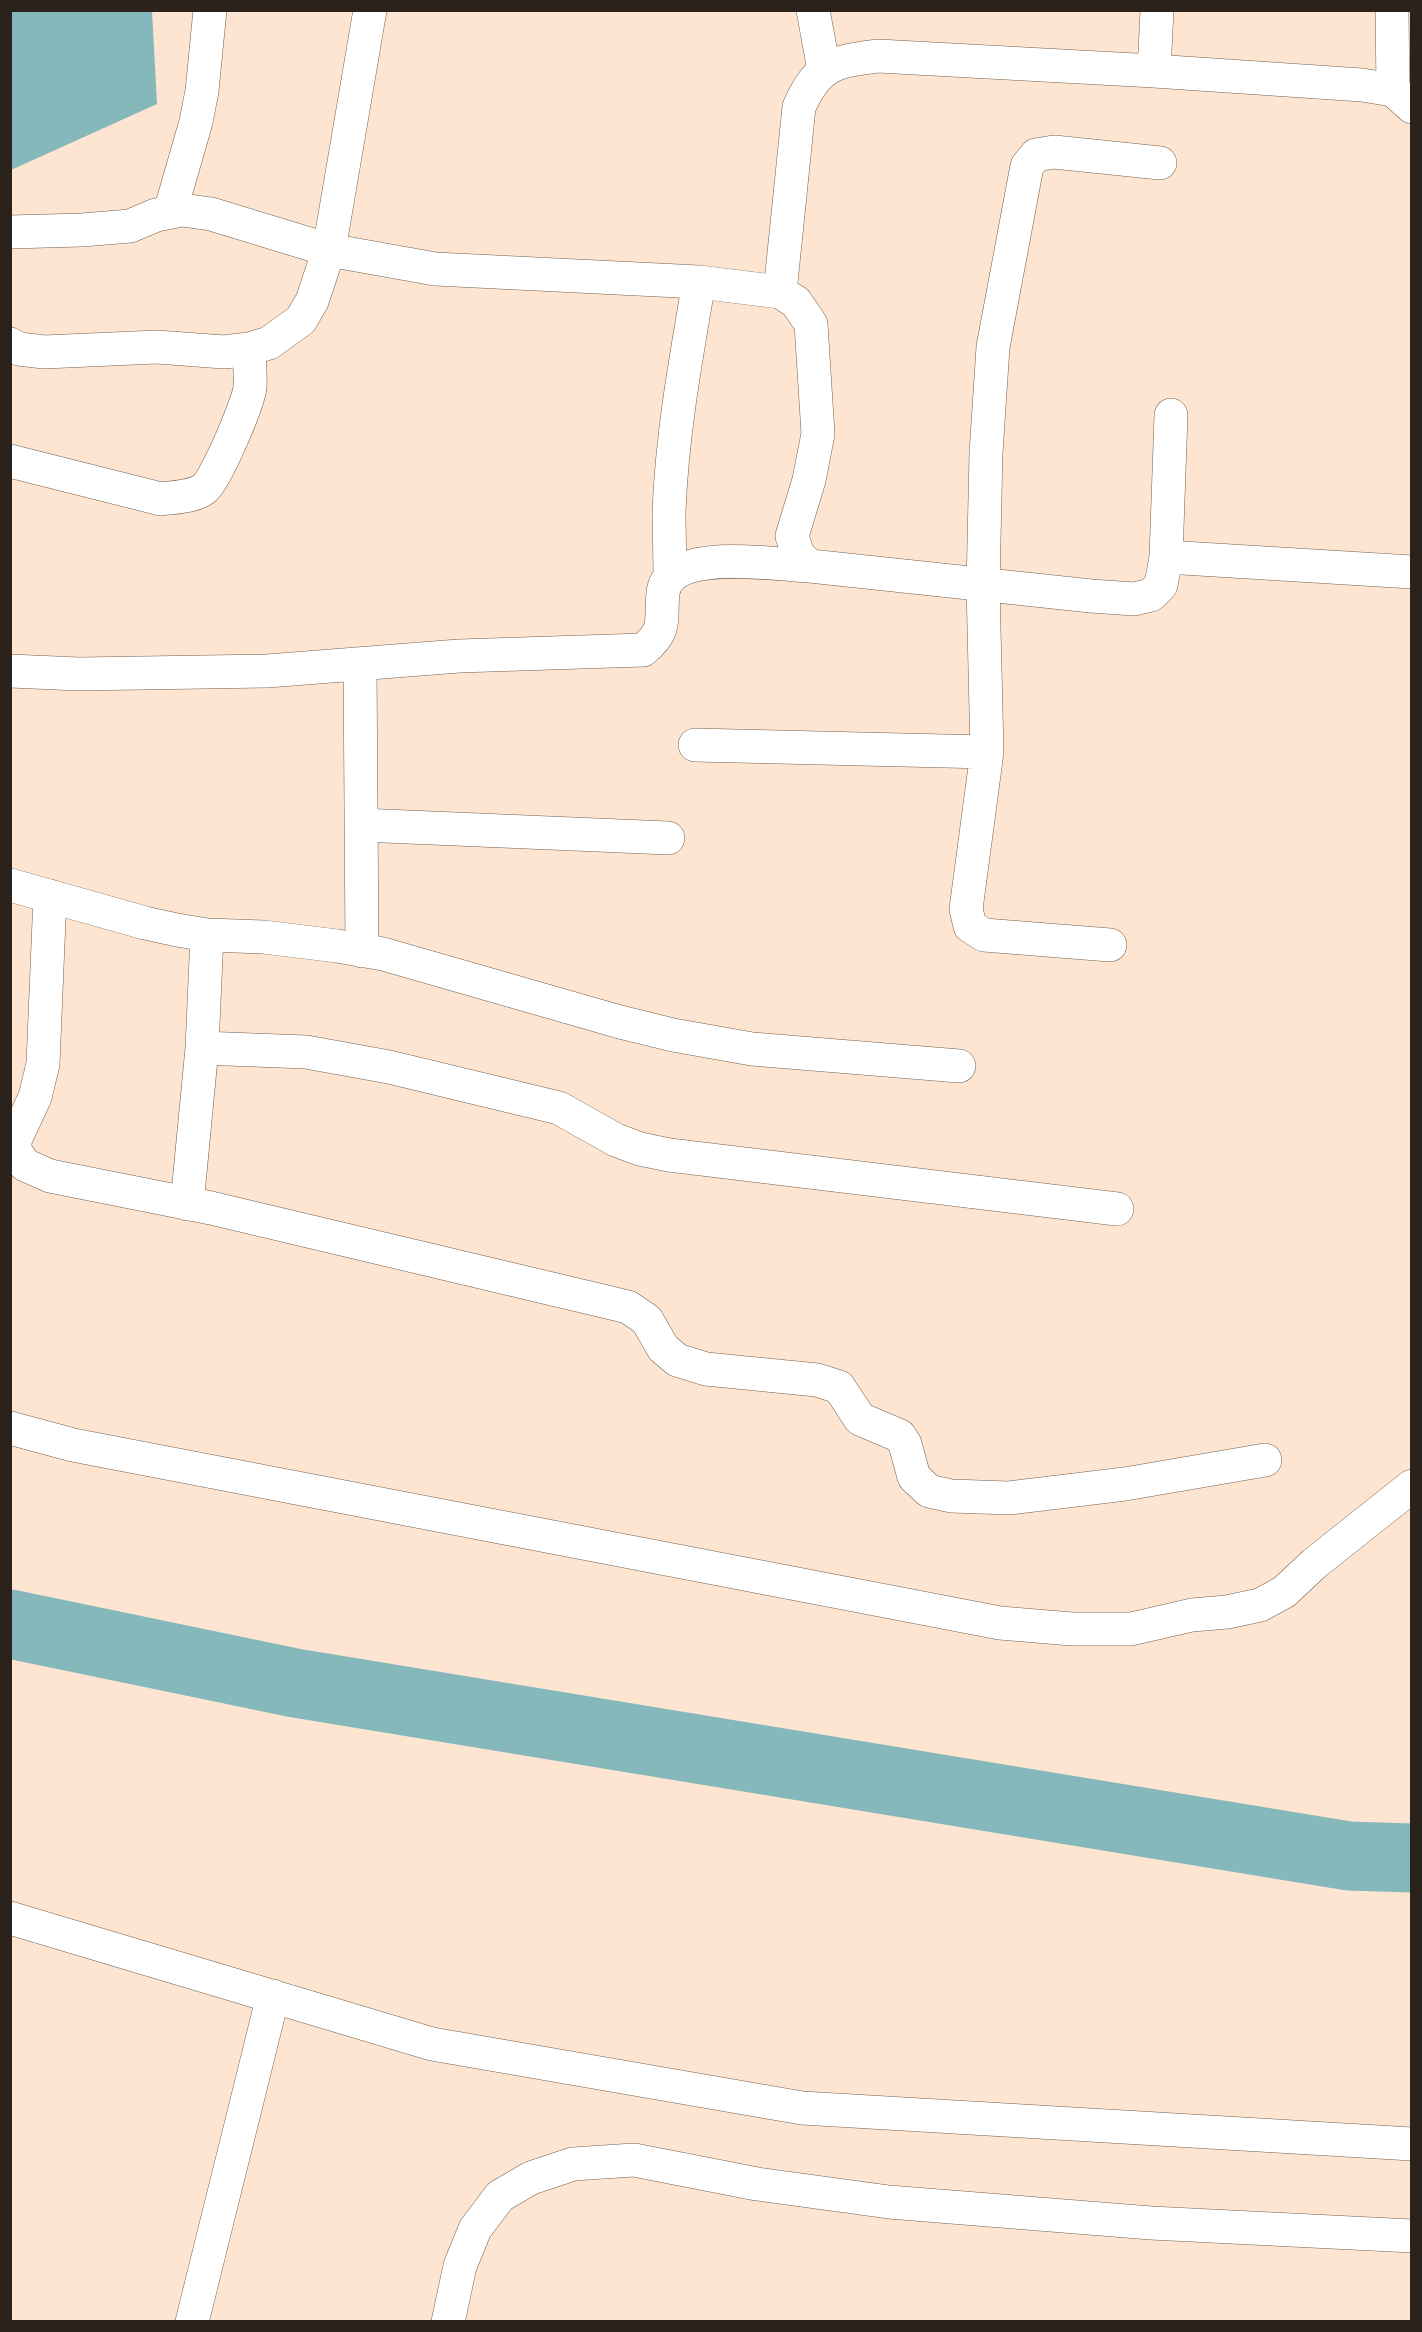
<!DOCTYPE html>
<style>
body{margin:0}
#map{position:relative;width:1422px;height:2332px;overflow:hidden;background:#fde5d1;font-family:Mulish,sans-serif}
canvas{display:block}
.frame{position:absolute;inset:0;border:12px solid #2b221b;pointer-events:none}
</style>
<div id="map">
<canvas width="1422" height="2332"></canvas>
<div class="frame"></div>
</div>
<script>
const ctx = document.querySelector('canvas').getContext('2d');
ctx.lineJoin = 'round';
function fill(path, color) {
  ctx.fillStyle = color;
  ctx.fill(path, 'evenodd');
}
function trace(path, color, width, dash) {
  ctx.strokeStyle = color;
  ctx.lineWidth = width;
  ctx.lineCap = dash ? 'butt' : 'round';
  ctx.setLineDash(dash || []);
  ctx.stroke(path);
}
const water = new Path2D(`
 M10,11H152L157,104L11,170Z`);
const river = new Path2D(`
 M10,1624L295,1683L1349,1856L1412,1858`);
const minor = new Path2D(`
 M813,10L824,70
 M1392,10L1393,90
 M1154,71L1157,10
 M170,212L196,122L202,91L210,10
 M10,232L82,230L130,226L156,215L182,210L211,214L329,250L435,269L699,282L780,292L796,302L811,324L818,434L809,480L792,536L798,555L810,566L1091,596L1134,599L1151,595L1161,585L1166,557L1171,415
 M780,292L799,107C819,63 834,62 878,56L1154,71L1362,85L1393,90L1412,107
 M10,344L19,349L44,352L157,347L224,352L249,349L269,343L301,320L312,301L329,250L370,10
 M10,461L161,499C174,497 195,497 205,488C216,479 249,402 250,387C251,375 249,361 249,349
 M1166,557L1412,572
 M670,576C670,555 669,533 669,511C672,434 686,358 699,282
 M360,664L362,951
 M10,671L79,674L267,671L459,656L643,650C668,629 660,621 663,593C668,546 777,565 810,566
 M695,745L987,752
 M361,825L668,838
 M10,885L145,923L177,930L207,935L264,937L337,946L383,954L620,1022L673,1035L752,1049L959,1066
 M50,896L43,1064L35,1097L15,1140V1151L25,1165L50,1176L211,1208L628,1307L647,1320L663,1348L677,1360L706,1369L817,1380L839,1387L860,1419L900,1436L905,1444L914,1477L929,1491L951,1496L1009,1498L1125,1484L1265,1460
 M1110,945L984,935L970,926L966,909L987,752L983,586L986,453L993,347L1027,166L1036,155L1054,152L1160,163
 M202,1048L306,1052L389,1067L559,1108L616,1140L640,1149L669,1155L1117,1209
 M187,1204L202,1048L207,935
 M10,1428L73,1445L1000,1623L1072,1629H1131L1192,1615L1227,1612L1260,1605L1284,1592L1315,1563L1412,1486
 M10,1918L432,2044L802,2108L1412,2144
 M192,2322L273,1996
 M448,2322L460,2266L475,2229L500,2196L531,2178L573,2164L634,2160L757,2184L889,2202L1151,2223L1412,2236`);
fill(water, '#84b8bb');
trace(river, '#84b8bb', 69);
trace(minor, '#74604e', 34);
trace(minor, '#fff', 33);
</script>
